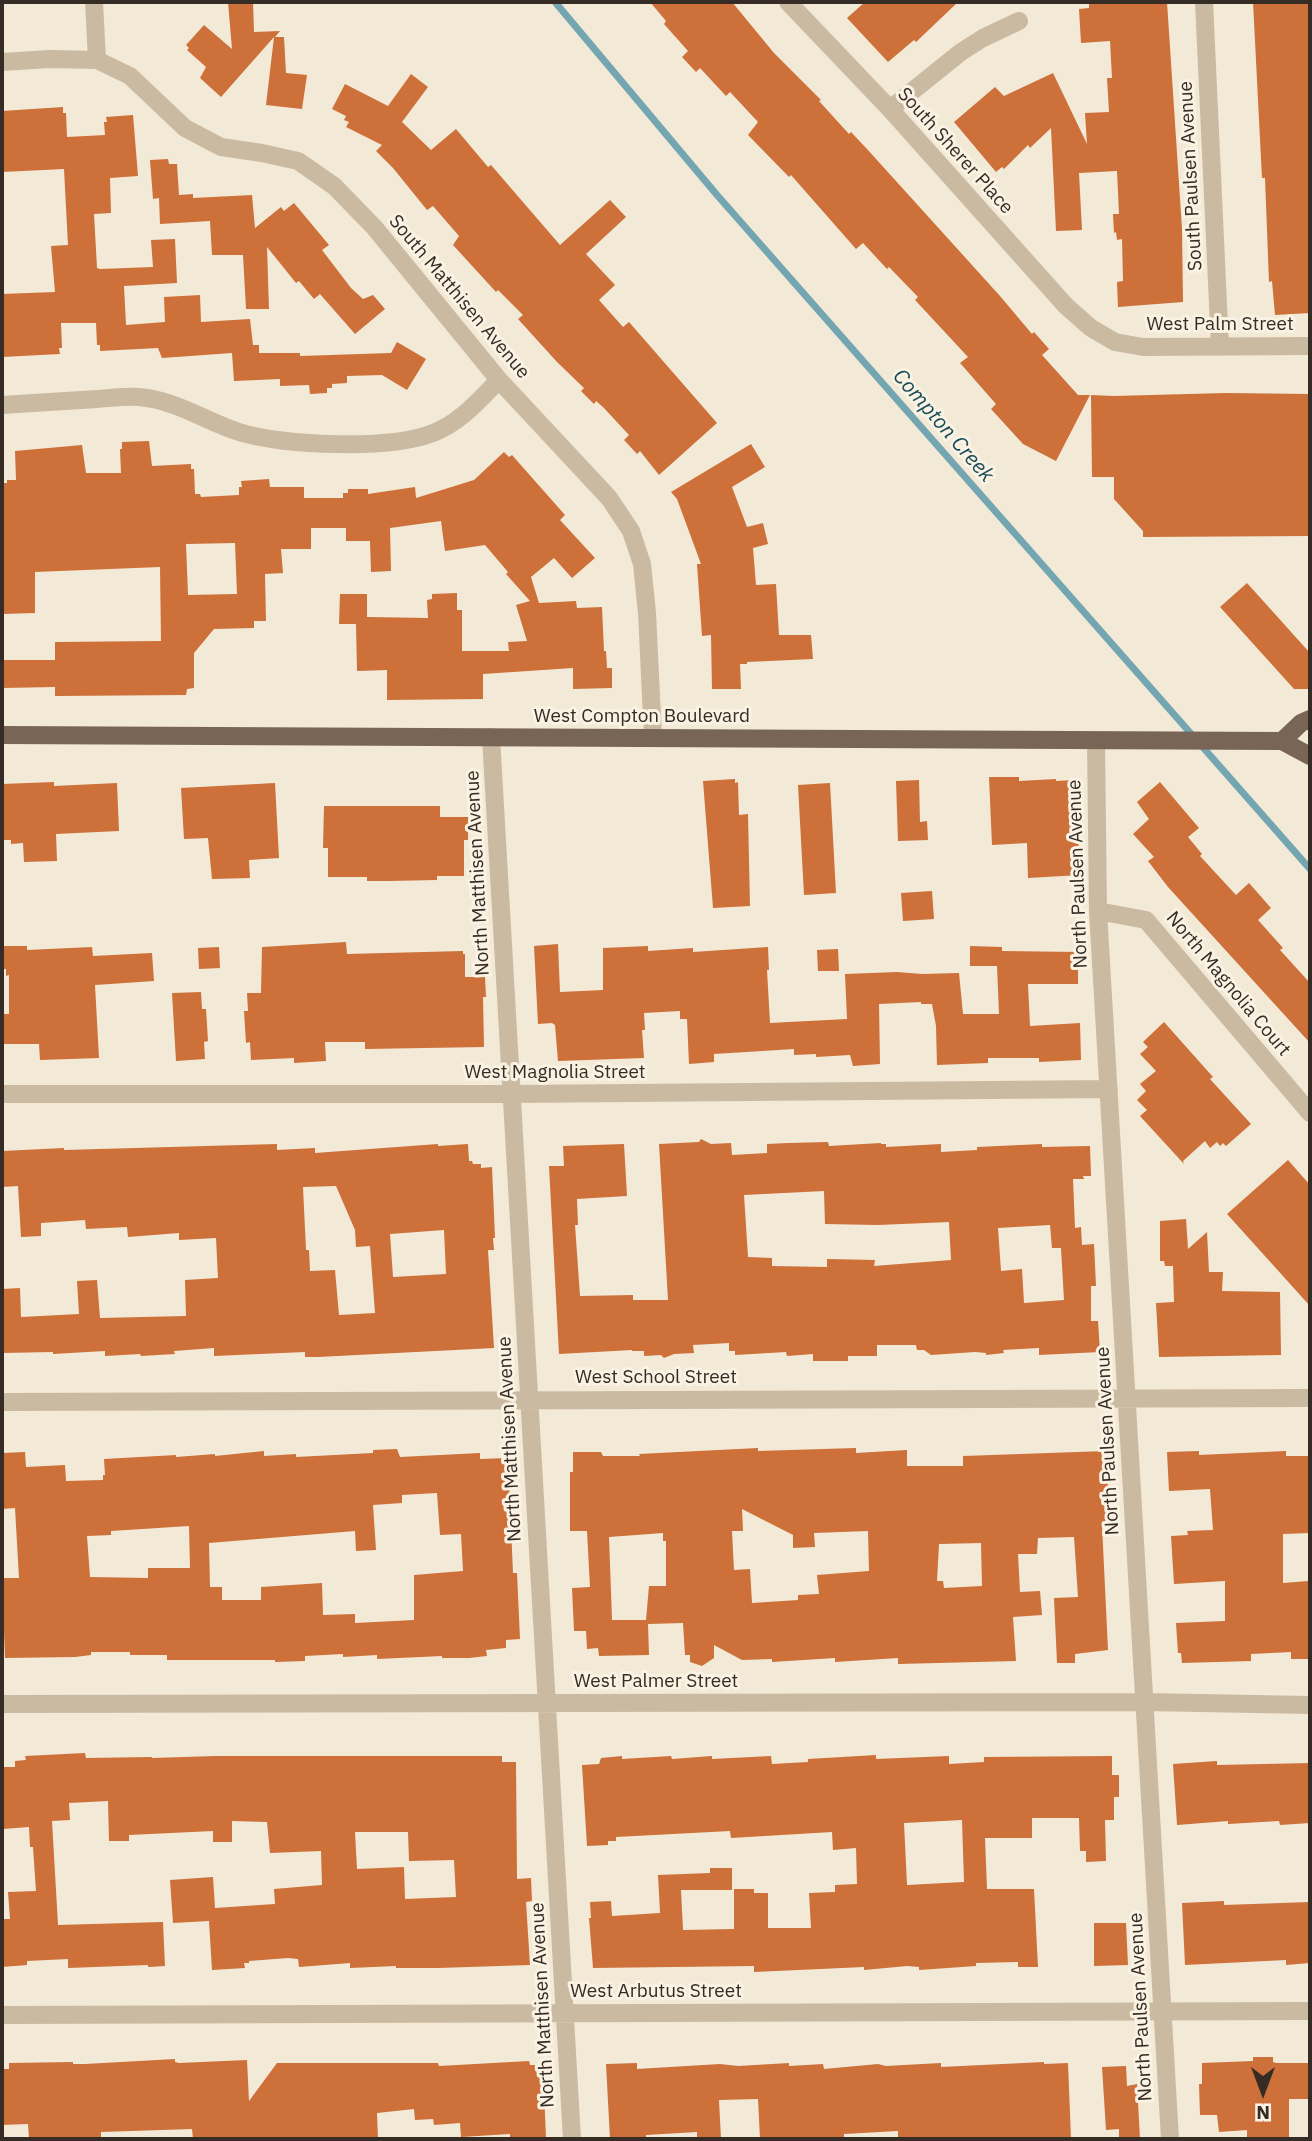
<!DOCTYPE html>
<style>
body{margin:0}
#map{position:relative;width:1312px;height:2141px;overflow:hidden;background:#f2e9d6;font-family:"IBM Plex Sans",sans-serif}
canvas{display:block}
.frame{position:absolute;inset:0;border:4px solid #352c25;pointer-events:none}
.north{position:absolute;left:1228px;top:2057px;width:70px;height:70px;-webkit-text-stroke:5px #faf2e3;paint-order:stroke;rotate:180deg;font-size:19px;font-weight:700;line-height:28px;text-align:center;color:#352c25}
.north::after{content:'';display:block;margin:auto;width:24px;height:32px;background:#352c25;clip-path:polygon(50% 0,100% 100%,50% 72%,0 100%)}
</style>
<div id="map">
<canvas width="1312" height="2141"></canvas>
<div class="frame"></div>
<div class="north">N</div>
</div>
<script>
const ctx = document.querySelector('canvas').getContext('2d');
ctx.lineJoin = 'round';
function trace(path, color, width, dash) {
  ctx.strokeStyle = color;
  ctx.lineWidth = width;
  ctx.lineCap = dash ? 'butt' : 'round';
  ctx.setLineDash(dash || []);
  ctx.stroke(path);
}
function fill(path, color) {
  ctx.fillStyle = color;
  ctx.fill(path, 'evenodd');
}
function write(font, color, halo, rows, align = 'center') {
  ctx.font = font + ' "IBM Plex Sans",sans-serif';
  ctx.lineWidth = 6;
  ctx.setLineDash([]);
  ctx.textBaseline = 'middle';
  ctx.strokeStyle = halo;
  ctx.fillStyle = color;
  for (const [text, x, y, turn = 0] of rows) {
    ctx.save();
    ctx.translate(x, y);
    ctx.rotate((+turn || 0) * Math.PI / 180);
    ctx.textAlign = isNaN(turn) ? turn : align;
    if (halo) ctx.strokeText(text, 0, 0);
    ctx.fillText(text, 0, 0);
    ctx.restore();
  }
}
const stream = new Path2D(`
 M555,2L717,195L1310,869`);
const building = new Path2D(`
 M228,2H253L254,32L280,31L275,37H284L286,73L307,75L302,109L266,105L274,37L221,97L200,78L206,67L187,50L189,48L186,45L204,25L232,49Z
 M650,2H732L774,53L821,100L819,101L849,134L851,132L867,149L1000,296L1032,334L1034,332L1049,349L1042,355L1078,395H1090L1056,461L1023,444L991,409L996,404L960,363L968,357L915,300L918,297L889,267L887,269L863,243L856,249L791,175L789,177L748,135L758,122L730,92L726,96L700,68L696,72L682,57L688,51L664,24L666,21Z
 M865,2H958L916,42L914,40L888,62L847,18Z
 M1089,2H1167L1182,229L1183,302L1118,307L1117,282L1123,281L1122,239L1117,240L1116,232L1114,233L1113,214H1119L1117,171L1079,173L1082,230L1056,231L1051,128L1030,148L1028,145L1004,169L1002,167L996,172L954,122L995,87L1004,96L1053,73L1087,144L1085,113L1109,112L1107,78H1112L1110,41L1081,43L1079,9L1089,8Z
 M1253,2H1310V313L1275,315L1272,281L1269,282L1265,178H1262Z
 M411,74L428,87L402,122L431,150L456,129L488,167L491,165L560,245L610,200L626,217L586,254L615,285L599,300L623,327L629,322L717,423L659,475L640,451L637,454L624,440L629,435L603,407L596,401L594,404L581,391L584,388L557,362L518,319L523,315L498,290L496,292L453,245L459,236L433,206L427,210L393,168L376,151L382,145L346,127L349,122L344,120L346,116L332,109L345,84L388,106Z
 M63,107V113H66L67,137L105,135L104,122H107L106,117L133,115L138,176L110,178L111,213L94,214L97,268L100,269L153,267L151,240L175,239L177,283L124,286L126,325L165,322L164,297L200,295L201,322L250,319L253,345H259V353H300V356L391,353L397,342L426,359L407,390L382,375L347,376V383L332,384V388H327V393L310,394L309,385L280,386V379L234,381L232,353L162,358L158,348L100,351V345H97L96,323H61L62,348H59L60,354L2,357V294L55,292L51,246L68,245L64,169L2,172V111Z
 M168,159L169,164H177L179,195L193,194V198L252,195L255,228L281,207L284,211L294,203L329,245L322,250L351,288L363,299L373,295L385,309L355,334L320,294L314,299L299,281L296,283L267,247L269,309H246L243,255H212L210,221L160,224L159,198L153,199L150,160Z
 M1226,393L1310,394V536L1143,537V531L1114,499V477H1092L1091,395L1114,396Z
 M149,441L152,466L191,464V469H194L195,494H200L201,497L239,495V487H242L241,481L269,479L270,487H304V498H343V493H348V489H368V494L415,487L416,498L474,480L504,452L509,457L512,455L565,515L560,520L595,558L572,578L554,558L531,577L539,603L576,601L577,608L602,607L604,651H606L607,668H612V688L573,689V668L483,674V699L387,700V670L357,671L356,624H339L340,594H367V617L428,618L427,600L432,599V594L457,593V610H462V651H509L508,642L527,641L516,605L530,601L506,574L508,572L485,545L445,551L441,521L390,528L391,571L371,572L370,541H346V528H311V549H281L283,573L265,574L266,621H254V628L214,629L194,653V688L187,689L186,695L55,696V687L2,688V660H55V642L161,641L160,567L35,572V613L2,614L3,483H7V480H16L15,451L82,445L86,473H121L120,449H122V442ZM235,543L237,594L188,595L186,544Z
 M751,444L765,467L732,487L747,527L763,523L768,544L753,548L756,585L776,584L779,635H811L813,659L747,662V664H740L741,689H712L711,635L702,636L697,564H701L677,499L671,492Z
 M1247,583L1310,653V689H1294L1220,607Z
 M989,777H1019V781L1056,779V781L1076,780L1080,875L1028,878L1027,843L992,845Z
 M735,779V783L738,782L739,815L748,814L750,906L713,908L703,781Z
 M919,780L920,822L927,821L928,840L898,841L896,781Z
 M54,782V786L117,783L119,831L56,834L57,861L24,862L23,843L11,844V840H2V784Z
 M1160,782L1199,828L1188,837L1202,854L1200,856L1236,895L1249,883L1271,908L1258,920L1283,948L1280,950L1310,983V1043L1168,887L1148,861L1154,857L1133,834L1149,819L1137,802Z
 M275,783L279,858L249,860L250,878L212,879L208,838L184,839L181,788Z
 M830,783L836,893L804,895L798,785Z
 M324,806H440V817H468V840H464V876H437V880L389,881H367V877H328V848H323Z
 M932,891L934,919L903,921L901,893Z
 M346,942L347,954L463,951V954H465V977H485L486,997H483L484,1047L365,1049V1042H325L326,1061L294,1063V1058L251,1060L250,1042L246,1043L244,1011H248L247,993H261L262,947Z
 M558,944L560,992L603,990V948L648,946V951L693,948V952L768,947L769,970H767L770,1023L847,1019L845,974L897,972L922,974L959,973L963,1014H999L997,966H970V946L1002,947V951L1078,952V984H1028L1030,1026L1080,1023L1081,1060L1039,1062V1058H988V1063L937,1065L936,1026L932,1004H921V1002L879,1004L880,1064L853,1066L850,1055L816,1057V1054L794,1055V1049L714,1054V1062L689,1064L687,1019H680V1011L644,1013L645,1030H642L644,1058L558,1061L555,1025L552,1023L538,1024L534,946Z
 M2,946H27V950L92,947L93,956L152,953L154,981L95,985L99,1058L40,1060L39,1044H3L2,1040V1014H9V975L6,976V969H2Z
 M219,947L220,968L199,969L198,948Z
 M838,949L839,971H818L817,950Z
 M201,992L202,1009H206L208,1041L204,1042L205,1059L176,1061L172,993Z
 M1164,1022L1213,1077L1210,1079L1251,1124L1226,1146L1223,1143L1220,1146L1217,1142L1210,1148L1205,1141L1183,1161L1184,1164L1140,1116L1147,1110L1137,1100L1146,1091L1140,1084L1156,1071L1140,1054L1148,1047L1143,1042Z
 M701,1139L711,1144L731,1143L732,1155L767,1153V1144L788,1143L828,1142L829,1146L881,1143V1144H886V1147L941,1144V1152L977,1150V1147L1042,1144V1147L1090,1146L1091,1176H1083L1084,1179H1073L1075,1228L1081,1227L1082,1245L1094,1244L1096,1286H1091V1321H1098L1100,1352L1039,1355V1348L1003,1350L1004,1353L986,1355V1353L975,1352L931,1355L924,1350H917L916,1345H877V1356H848V1361H813V1354L787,1356L786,1352L735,1355V1351H729V1343L693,1345L694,1353L674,1354L664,1358L661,1355L644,1356V1351H632V1350L559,1354L549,1166H564L563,1146L624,1144L627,1196L577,1199L578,1225H575L580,1296L633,1295V1300H668L659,1144L699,1142ZM824,1191L825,1224L878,1225L949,1222L951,1260L874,1266L875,1260L827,1259V1267L772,1266V1258L748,1257L744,1195ZM1050,1225L1052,1248H1061L1064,1300L1024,1303L1022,1269L1001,1271L998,1228Z
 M277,1144V1150L315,1148V1153L438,1144V1146L468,1144L469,1161H472L473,1164H481V1168L492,1167L495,1238H493L494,1250H488L494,1348L318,1357H305V1352L214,1356V1348L174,1351L175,1354L141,1356L140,1354L105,1356V1351L53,1354V1352L2,1353V1289L20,1288L21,1317L79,1314L77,1281L97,1280L100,1318L186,1316L185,1280L218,1278L216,1238L179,1240V1233L128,1237L127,1227L86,1229L85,1220L41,1223V1236L21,1237L18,1186L2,1187V1151L64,1148V1150ZM336,1186L355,1230L356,1247L370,1246L375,1313L339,1315L335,1270L310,1271L309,1250H306L303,1187ZM444,1230L446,1274L393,1277L390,1234Z
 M1288,1160L1310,1185V1306L1227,1214Z
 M1186,1219L1188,1249L1207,1232L1209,1272H1223L1222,1291L1280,1292L1281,1355L1159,1357L1156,1303L1174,1302L1173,1266H1165L1164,1261H1160V1221Z
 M758,1448V1451L856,1448V1453L907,1450V1466H963V1456L1106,1451L1109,1504L1112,1503L1113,1524L1102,1525L1108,1650L1075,1654V1663H1057L1054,1598L1078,1597L1074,1537L1038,1538L1037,1554H1018L1020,1592L1040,1591L1042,1615L1013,1617L1016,1661L898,1664V1658L835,1662V1658L772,1662V1659L742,1660L714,1645V1658L702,1666L690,1662V1655H685L683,1623L648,1624L649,1655L599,1656L598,1648L587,1649L586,1631H574L572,1588L590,1587L587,1531H570V1472H573V1452H601L603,1456H640L639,1454ZM742,1509L793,1535V1548L815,1547L814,1533L868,1531L869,1571L817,1575L819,1594L798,1595V1600L752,1603L750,1569L734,1570L732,1531H743ZM663,1533V1541H666V1586H649L646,1620H612L609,1537ZM981,1543L982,1586L944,1588L943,1581H937L939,1544Z
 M397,1449L400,1457L480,1453V1459L508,1458L513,1573H517L520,1639L506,1640V1648L486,1650L487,1656L469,1658H442V1656L377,1659V1655L343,1657V1654L305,1656V1661L275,1662V1660H167V1655H130V1652H91V1655L75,1657L5,1658L2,1578H19L15,1508L2,1509V1453L25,1452L26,1467L65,1465L66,1481L103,1480V1475H105L104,1459L176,1455V1457L215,1454V1456L264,1451V1456L296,1454V1457L373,1453V1450ZM437,1493L440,1535L461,1534L463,1571L414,1575V1620L355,1623V1614L323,1615L322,1583L261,1587V1600H222V1587H210L209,1543L355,1531L356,1551L376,1550L373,1505L402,1503V1495ZM189,1526L190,1568H148V1578L90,1577L87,1536L111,1535V1531Z
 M1199,1451V1455L1286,1451V1456H1310V1533L1283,1534V1583L1308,1581L1310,1659H1291V1652L1251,1654V1661L1182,1663L1181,1653H1178L1176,1623L1225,1621V1581L1174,1584L1171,1536L1188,1535L1187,1531L1213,1530L1210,1489L1169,1491L1167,1452Z
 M85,1753L86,1758L152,1757V1758L216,1756H502V1762H516L517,1879L531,1878L532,1901L526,1902L530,1965L438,1968H396V1966L350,1968V1963L299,1967L298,1959L288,1958L249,1961V1963H244L245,1968L212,1970L209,1921L173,1923L170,1880L213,1877L215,1908L275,1904L274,1889L322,1885L321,1851L270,1853L267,1822L232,1821V1842H213V1831L129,1835V1841H109L108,1801L69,1803L70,1820L52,1821L58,1925L163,1922L165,1966L148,1967V1965L68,1968V1959L27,1961V1965L2,1967V1919H10L8,1892L36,1891L33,1847H30L29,1827L3,1829L2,1767H15V1761L26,1760L25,1756ZM355,1832H408L409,1861L454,1860L456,1897L405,1899L404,1867L357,1869Z
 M876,1755V1759L949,1756V1764L984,1762V1757L1112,1756V1775H1119V1797H1114V1820H1105L1106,1861L1086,1862V1851H1080L1079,1818H1032V1838H985L987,1889H1034L1038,1967H1018V1962L976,1963V1966L919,1970V1967L907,1966L864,1970V1967L754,1972V1966L593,1968L589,1918H591L590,1902L611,1901L612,1916L660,1913L658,1875L710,1873V1868H732V1890H681L683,1930L734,1929V1889H754V1893H768V1928H811L809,1893L835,1892V1885L857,1884L856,1848L833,1850L832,1832L731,1838L730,1831L616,1837V1841H608V1845L587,1846L582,1765L599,1764L601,1758L622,1756V1759L671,1756L672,1759L712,1756V1759L771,1756L772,1764L808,1762V1759ZM962,1820L964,1882L907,1885L904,1823Z
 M1217,1761V1765L1310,1763V1823L1280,1825L1279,1821L1228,1824V1821L1177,1825L1173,1764Z
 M1224,1901V1905L1310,1902V1963L1286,1965V1960L1185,1965L1182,1903Z
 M1094,1923H1126L1128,1965L1094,1966Z
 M1253,2057H1273V2062L1276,2063H1310V2099H1289V2139H1247V2130L1219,2132L1217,2115H1200L1199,2084H1202V2063L1253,2061Z
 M175,2059V2062L179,2063L247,2060L249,2101L277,2063H438L439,2066L529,2061L530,2065H543L546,2139H510V2134L461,2137L460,2123L434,2125L433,2119L415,2120L414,2109L377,2113L378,2139H193L192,2129L101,2132V2139H29L28,2124L2,2125V2069H9V2063L73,2062V2064H85Z
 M1044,2062V2064L1068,2063L1071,2139H898V2131L844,2134V2139H760L758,2099L719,2100L721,2139H697V2132L646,2135V2139H610L606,2064L637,2063V2069L720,2064L738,2066L789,2063V2066L823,2064L824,2069L878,2064L886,2066L941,2063V2067Z
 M1126,2066L1127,2086L1137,2084L1140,2139H1119V2129L1106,2130L1102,2067Z`);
const minor = new Path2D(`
 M94,2L97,60
 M788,2L890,109L1066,306L1091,328L1115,342L1143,347L1310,346
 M1204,2L1220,347
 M2,62L50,59L97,60L130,76L185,128L221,147L262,153L298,161L334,186L374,227L499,380L609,498L631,531L642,564L647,613L653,738
 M890,109L961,52L983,38L1019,21
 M2,405C34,403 65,401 97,399C111,398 126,396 139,397C176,400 205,421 239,432C283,446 391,450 433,433C460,423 479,400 499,380
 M491,737L572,2139
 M1096,740L1098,911L1170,2139
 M1098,911L1146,920L1310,1113
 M2,1094H511L1109,1089
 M2,1402L1310,1398
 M2,1704L1145,1702L1310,1705
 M2,2015L1310,2011`);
const major = new Path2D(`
 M2,735L1282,741L1310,756
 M1282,741L1301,723L1310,719`);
const streetNames = [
 ["South Sherer Place",955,151,48],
 ["South Paulsen Avenue",1191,176,-93],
 ["South Matthisen Avenue",459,297,50],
 ["West Palm Street",1220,325],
 ["West Compton Boulevard",642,717],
 ["North Matthisen Avenue",478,873,-93],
 ["North Paulsen Avenue",1078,874,-92],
 ["North Magnolia Court",1228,984,50],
 ["West Magnolia Street",555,1073],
 ["West School Street",656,1378],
 ["North Matthisen Avenue",510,1439,-93],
 ["North Paulsen Avenue",1108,1441,-93],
 ["West Palmer Street",656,1682],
 ["West Arbutus Street",656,1992],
 ["North Matthisen Avenue",543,2005,-93],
 ["North Paulsen Avenue",1141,2007,-93]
];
const waterNames = [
 ["Compton Creek",943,426,49]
];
trace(stream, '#74a6b1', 7);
fill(building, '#cd7039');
trace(minor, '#cbbaa2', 18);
trace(major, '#786555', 18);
write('19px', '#352c25', '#faf2e3', streetNames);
write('italic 21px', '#184c58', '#faf2e3', waterNames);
</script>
